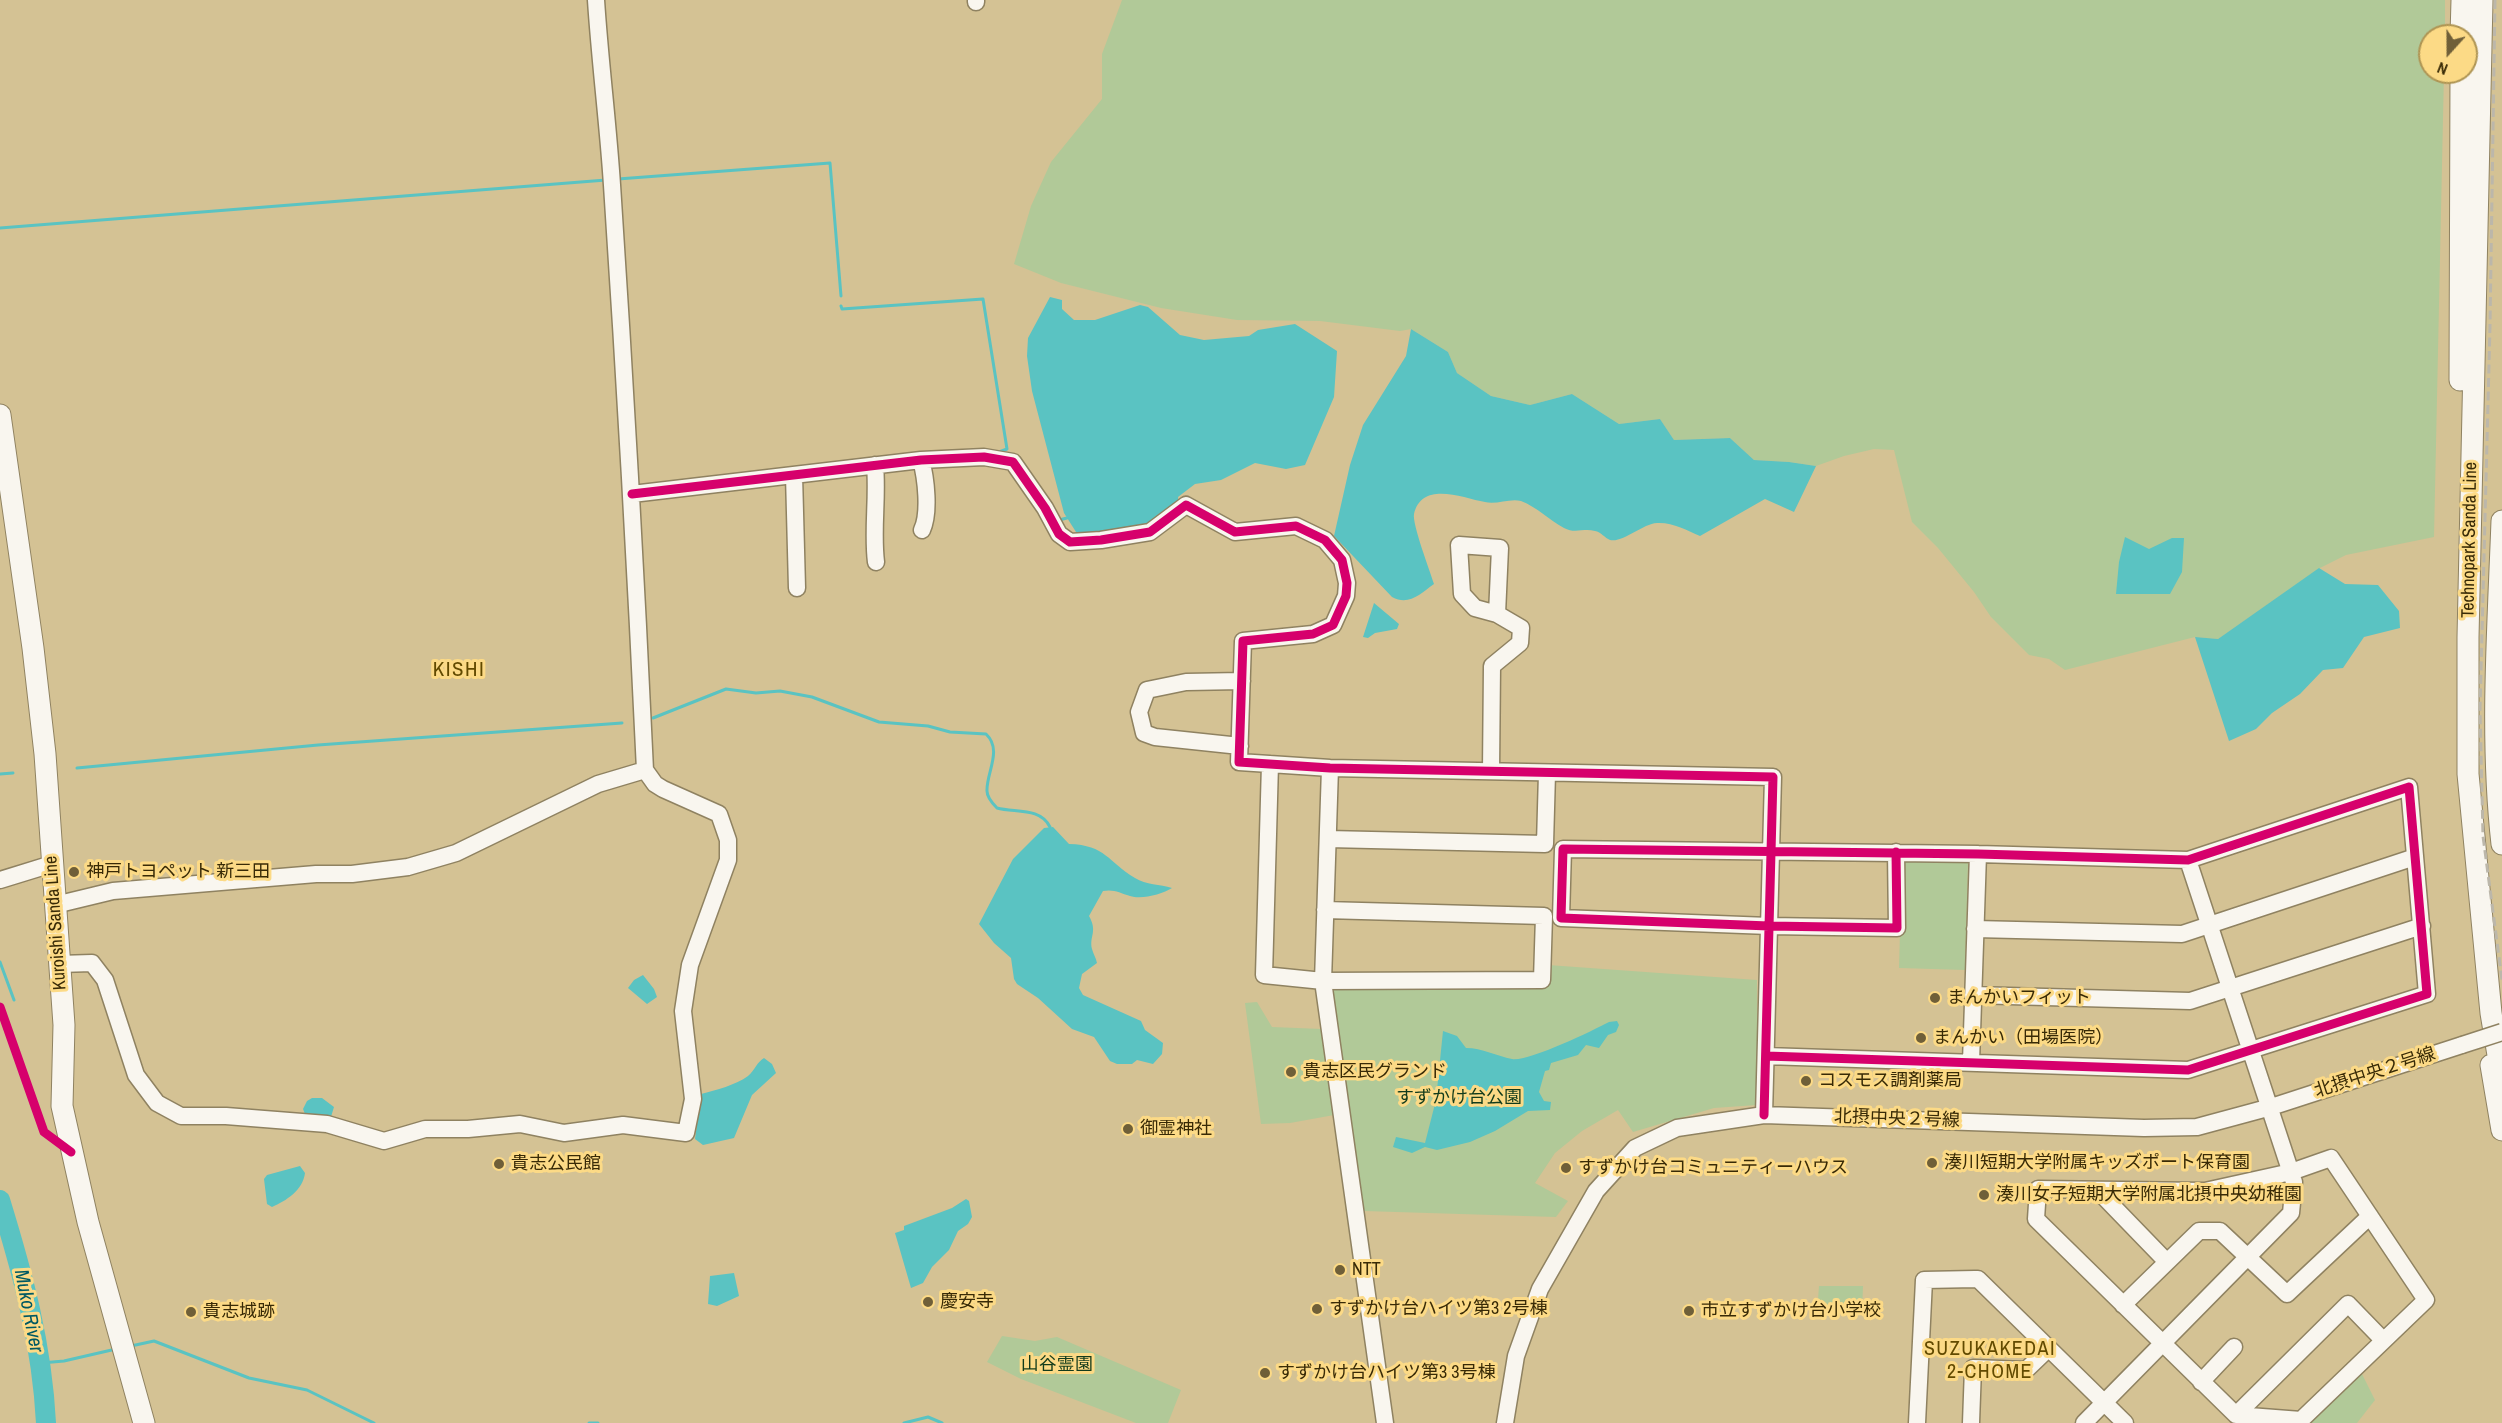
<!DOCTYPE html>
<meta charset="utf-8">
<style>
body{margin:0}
#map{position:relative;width:2502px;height:1423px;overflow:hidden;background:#d4c294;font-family:"Archivo Narrow",sans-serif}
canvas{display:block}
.north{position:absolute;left:2418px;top:24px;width:60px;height:60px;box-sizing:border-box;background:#fcda86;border:2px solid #ae9453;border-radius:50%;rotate:201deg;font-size:16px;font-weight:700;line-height:24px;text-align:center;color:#382a06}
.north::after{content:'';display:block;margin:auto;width:21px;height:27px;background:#6f5f38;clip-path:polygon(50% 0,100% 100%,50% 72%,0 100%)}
</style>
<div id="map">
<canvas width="2502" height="1423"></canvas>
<div class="north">N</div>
</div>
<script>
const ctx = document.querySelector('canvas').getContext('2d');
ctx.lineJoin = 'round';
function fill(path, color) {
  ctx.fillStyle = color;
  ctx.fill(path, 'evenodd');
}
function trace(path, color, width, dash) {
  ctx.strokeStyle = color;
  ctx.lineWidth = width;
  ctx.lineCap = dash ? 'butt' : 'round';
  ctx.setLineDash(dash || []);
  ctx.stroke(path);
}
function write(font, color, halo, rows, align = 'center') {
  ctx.font = font + ' "Archivo Narrow","Noto Sans JP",sans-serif';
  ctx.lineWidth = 6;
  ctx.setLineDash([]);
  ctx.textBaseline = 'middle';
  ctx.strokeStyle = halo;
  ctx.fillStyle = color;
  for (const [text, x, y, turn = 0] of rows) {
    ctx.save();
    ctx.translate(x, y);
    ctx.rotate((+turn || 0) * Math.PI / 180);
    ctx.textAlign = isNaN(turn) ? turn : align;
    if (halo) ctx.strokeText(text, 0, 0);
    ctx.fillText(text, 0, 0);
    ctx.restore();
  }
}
const green = new Path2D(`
 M1122,0H2445V36H2430V72H2444L2434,537L2346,555L2320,568L2218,639L2195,637L2065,670L2049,659L2029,655L1991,617L1974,592L1938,548L1912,522L1894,450L1874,449L1844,456L1816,466L1789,462L1754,460L1730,438L1674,440L1660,419L1619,424L1572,394L1530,405L1491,396L1457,373L1448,352L1411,329L1400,331L1320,321L1237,320L1161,308L1061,283L1014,264L1031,206L1051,162L1102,99V54Z
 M1902,861L1968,863L1965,970L1899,968Z
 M1548,965L1757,980V1105L1714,1108L1633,1132L1618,1110L1582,1131L1555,1153L1535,1183L1568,1201L1556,1217L1364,1211L1332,989L1546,986Z
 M1257,1002L1272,1027L1322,1029L1334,1115L1290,1123L1261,1124L1245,1003Z
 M1819,1286H1863L1862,1313H1817Z
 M1002,1336L1035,1341L1057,1337L1181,1390L1168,1423H1136L1021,1379L987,1362Z
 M2361,1372L2375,1400L2357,1423H2307Z`);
const water = new Path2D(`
 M1050,297L1062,300V309L1074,320H1095L1140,305L1148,307L1180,335L1204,340L1249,336L1258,330L1295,324L1337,351L1334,397L1305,465L1286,469L1255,463L1221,480L1195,484L1178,497L1179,507L1150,527L1085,535L1076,532L1064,513L1032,391L1027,356L1028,338Z
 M1411,329L1448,352L1457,373L1491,396L1530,405L1572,394L1619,424L1660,419L1674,440L1730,438L1754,460L1789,462L1816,466L1794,512L1765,499L1700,536C1687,530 1672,522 1657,523C1642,524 1623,543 1610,540C1605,538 1601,532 1595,531C1583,528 1575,534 1564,528C1549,520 1537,507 1521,501C1510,498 1496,505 1485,502C1463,498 1422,480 1414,514C1412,524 1430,571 1434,584C1420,594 1409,606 1392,597L1334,536L1350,465L1363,425L1406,356Z
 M2125,537L2149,549L2172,538H2184L2182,572L2170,594H2116L2119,562Z
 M2319,568L2345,584L2378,585L2399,611L2400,628L2364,637L2343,668L2323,670L2300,694L2272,713L2256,729L2229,741L2195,637L2218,639Z
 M1374,603L1399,624L1397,629L1375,633L1368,638L1363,637Z
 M1053,827L1069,844C1106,845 1108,862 1135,878C1146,885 1160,884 1172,888C1162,894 1142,900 1130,896C1120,893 1114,889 1103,891L1089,916C1098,932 1089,936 1092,949C1093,953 1096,958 1097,963L1082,974L1079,988L1083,995L1141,1021L1145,1030L1163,1043L1162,1054L1153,1064L1137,1060L1132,1064H1117L1110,1061L1094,1037L1072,1029L1038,998L1017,984L1014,979L1011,958L994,943L979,924L1013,859L1044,828Z
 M643,975L654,989L657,997L647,1004L628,988L634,980Z
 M1617,1021L1619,1025L1616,1032L1608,1035L1599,1048L1586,1045L1578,1055L1551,1063L1549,1070L1545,1071L1539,1092L1544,1101L1551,1102L1550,1110L1528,1111L1495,1131L1470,1142L1437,1150L1425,1147L1412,1153L1393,1147L1396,1137L1425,1143L1436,1100L1443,1031L1457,1036L1466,1048C1482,1048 1497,1056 1512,1059C1528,1062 1592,1031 1609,1022Z
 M764,1058L772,1064L776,1073L752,1095L734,1138L703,1145L695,1139L701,1094C716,1090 736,1085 748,1076C755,1070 757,1062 764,1058Z
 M312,1098H322L334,1107L330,1120L307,1119L303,1109L307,1101Z
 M300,1166L305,1173C303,1190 286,1201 272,1207L267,1204L264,1179L267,1175Z
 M966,1199L969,1201L972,1217L968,1224L958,1231L949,1250L932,1267L923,1283L911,1288L895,1233L904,1230V1226L952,1208Z
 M734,1273L739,1296L717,1306L708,1304L710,1276Z`);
const stream = new Path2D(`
 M618,179L830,163L841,296
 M0,228L606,180
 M841,306L842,309L983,299L1007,449L999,452
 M1059,520L1067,518
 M653,718L726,689L756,693L780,691L812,697L879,722L928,726L950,732L986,734C1003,750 986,773 987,791C987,797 993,804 997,808C1015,813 1040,807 1050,827
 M77,768L318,745L622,723
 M0,774L13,773
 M0,962L14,1000
 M131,1346L154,1341L249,1378L307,1390L374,1423
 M41,1363L64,1361L116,1349
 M589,1423H598
 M904,1423L928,1417L942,1423`);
const river = new Path2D(`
 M0,1200C23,1275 42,1344 46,1423`);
const minor = new Path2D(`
 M976,0V2
 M921,460C926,478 930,513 922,530
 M875,465C878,498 872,530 876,562
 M794,475L797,588
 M632,494L921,460L984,457L1013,462L1045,508L1059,534L1070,542L1101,540L1150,532L1186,505L1235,532L1296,526L1325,540L1342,560L1347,583L1346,596L1333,625L1313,634L1243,641L1239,762L1330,768L1773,777L1764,1115
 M1240,746L1155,737L1144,733L1139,712L1147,690L1186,682L1242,681
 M1270,764L1264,975L1323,981L1542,980L1544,916L1325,910
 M1330,768L1323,981L1385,1423
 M1491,771L1492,666L1520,643L1521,628L1497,614L1475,608L1462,594L1459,545L1500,548L1497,614
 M1328,839L1545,844L1547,773
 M0,880L52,864
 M55,905L113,891L316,874H352L408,867L456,853L598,784L645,770
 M1975,929L2182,934L2415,857
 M59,964L92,963L105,980L136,1075L157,1103L181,1116H226L327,1124L384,1141L425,1129H468L520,1124L564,1133L623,1125L686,1133L693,1099L683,1011L690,965L728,860V840L719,814L663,789L655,784L645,770C636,575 625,380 612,185C608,123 600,62 596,0
 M1973,995L2190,1001L2422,926
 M1766,1056L2188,1070L2427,994L2409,787L2188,860L1978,854L1563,849L1561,918L1769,926L1897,928L1896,852
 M1971,1062L1978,854
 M2331,1158L2426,1300L2301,1420L2236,1415L2036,1219L2038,1189L2205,1191L2291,1172Z
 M2103,1190L2106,1199L2167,1262
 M2123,1305L2199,1231H2220L2287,1294L2370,1216
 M2201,1382L2234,1347
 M2236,1415L2348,1304L2383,1340
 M1505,1423L1516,1356L1540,1289L1596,1191L1635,1148L1677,1128L1764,1115L2144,1128L2197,1127L2271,1107L2462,1045
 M1917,1423L1924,1280L1975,1279H1978L2125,1423
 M1971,1423L1973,1368L2026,1370L2049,1348
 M2084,1423L2291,1213L2294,1182L2188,860`);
const major = new Path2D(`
 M2482,0L2468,637V774L2491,1013L2502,1079
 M2461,36L2462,0
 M2460,380L2461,72
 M0,415L33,648L45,754L64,1025L62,1106L88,1222L144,1423
 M2502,521C2498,629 2490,737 2502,844
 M2491,1065L2502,1130`);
const rail = new Path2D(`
 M2495,0L2490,326L2480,710L2483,836L2502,980`);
const minorBridge = new Path2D(`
 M2462,1045L2502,1032`);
const cycleway = new Path2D(`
 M632,494L921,460L984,457L1013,462L1045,508L1059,534L1070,542L1101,540L1150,532L1186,505L1235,532L1296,526L1325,540L1342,560L1347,583L1346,596L1333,625L1313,634L1243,641L1239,762L1330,768L1773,777L1764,1115
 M0,1007L44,1132L71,1152
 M1766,1056L2188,1070L2427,994L2409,787L2188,860L1978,854L1563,849L1561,918L1769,926L1897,928L1896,852`);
const markers = [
 [74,872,6,"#6f5f38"],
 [1935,998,6,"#6f5f38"],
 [1921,1038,6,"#6f5f38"],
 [1291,1072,6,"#6f5f38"],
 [1806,1081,6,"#6f5f38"],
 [1128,1129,6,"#6f5f38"],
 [1932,1163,6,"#6f5f38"],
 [499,1164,6,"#6f5f38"],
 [1566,1168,6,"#6f5f38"],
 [1984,1195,6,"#6f5f38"],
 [1340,1270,6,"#6f5f38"],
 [928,1302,6,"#6f5f38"],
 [1317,1309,6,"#6f5f38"],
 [1689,1311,6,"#6f5f38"],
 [191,1312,6,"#6f5f38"],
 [1265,1373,6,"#6f5f38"]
];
const streetNames = [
 ["Technopark Sanda Line",2470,540,-89],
 ["Kuroishi Sanda Line",56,923,-94],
 ["北摂中央２号線",2375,1073,-18],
 ["北摂中央２号線",1897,1119,2]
];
const poiNames = [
 ["神戸トヨペット 新三田",86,872],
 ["まんかいフィット",1947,998],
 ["まんかい（田場医院）",1933,1038],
 ["貴志区民グランド",1303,1072],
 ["コスモス調剤薬局",1818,1081],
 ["御霊神社",1140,1129],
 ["湊川短期大学附属キッズポート保育園",1944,1163],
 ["貴志公民館",511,1164],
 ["すずかけ台コミュニティーハウス",1578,1168],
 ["湊川女子短期大学附属北摂中央幼稚園",1996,1195],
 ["NTT",1352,1270],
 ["慶安寺",940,1302],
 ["すずかけ台ハイツ第3 2号棟",1329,1309],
 ["市立すずかけ台小学校",1701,1311],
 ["貴志城跡",203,1312],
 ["すずかけ台ハイツ第3 3号棟",1277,1373]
];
const parkNames = [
 ["すずかけ台公園",1459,1098],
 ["山谷霊園",1057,1365]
];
const waterNames = [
 ["Muko River",28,1311,79]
];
const neighbourhoodNames = [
 ["SUZUKAKEDAI",1990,1350],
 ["2-CHOME",1990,1373]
];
const quarterNames = [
 ["KISHI",459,670]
];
fill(green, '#b1c998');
fill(water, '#5ac3c2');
trace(stream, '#5ac3c2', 3);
trace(river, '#5ac3c2', 20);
trace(minor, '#8f8261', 19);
trace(major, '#8f8261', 23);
trace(minor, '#f9f6ef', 16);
trace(major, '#f9f6ef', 21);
trace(rail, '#bcb7aa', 3, [9, 4.5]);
trace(minorBridge, '#8f8261', 19, []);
trace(minorBridge, '#f9f6ef', 16);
trace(cycleway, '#d6006c', 9);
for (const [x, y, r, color] of markers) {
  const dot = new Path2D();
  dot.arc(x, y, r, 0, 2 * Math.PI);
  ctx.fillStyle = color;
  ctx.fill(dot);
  trace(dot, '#fcda86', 2);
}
write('18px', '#382a06', '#fcda86', streetNames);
write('18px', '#382a06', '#fcda86', poiNames, 'left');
write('18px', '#123b1b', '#fcda86', parkNames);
write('italic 20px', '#005963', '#fcda86', waterNames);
ctx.letterSpacing = '1.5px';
write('20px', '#624a00', '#fcda86', neighbourhoodNames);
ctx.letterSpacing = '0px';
ctx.letterSpacing = '1.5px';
write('21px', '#624a00', '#fcda86', quarterNames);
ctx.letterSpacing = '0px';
</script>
